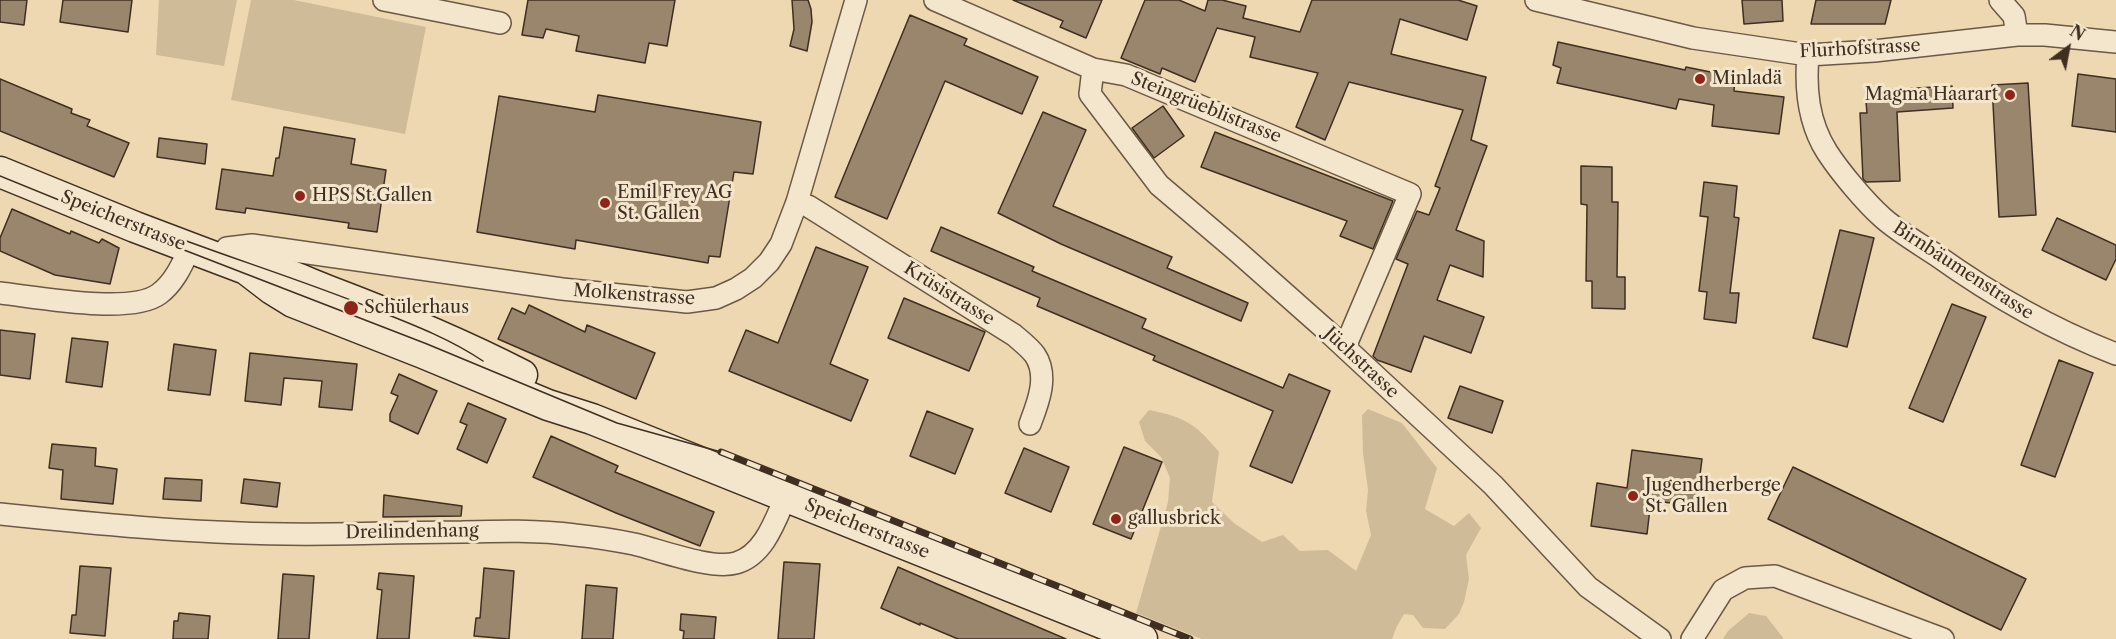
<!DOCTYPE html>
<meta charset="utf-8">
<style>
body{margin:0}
#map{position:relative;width:2116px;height:639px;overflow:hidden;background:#eed8b1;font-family:"Libre Caslon Text",serif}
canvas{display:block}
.north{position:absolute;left:2038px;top:18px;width:60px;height:60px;-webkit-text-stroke:4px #f4e6cc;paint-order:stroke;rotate:32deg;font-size:16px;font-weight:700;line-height:24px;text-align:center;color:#3f2e21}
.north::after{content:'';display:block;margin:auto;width:21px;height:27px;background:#3f2e21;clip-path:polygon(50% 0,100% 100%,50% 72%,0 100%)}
</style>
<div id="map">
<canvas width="2116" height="639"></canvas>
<div class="north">N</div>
</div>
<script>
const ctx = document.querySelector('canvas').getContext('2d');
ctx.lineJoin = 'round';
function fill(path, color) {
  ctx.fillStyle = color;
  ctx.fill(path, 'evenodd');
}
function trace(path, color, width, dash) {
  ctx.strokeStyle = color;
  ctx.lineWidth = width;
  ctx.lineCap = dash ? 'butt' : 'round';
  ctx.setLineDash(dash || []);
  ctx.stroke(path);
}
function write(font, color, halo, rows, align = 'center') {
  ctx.font = font + ' "Libre Caslon Text",serif';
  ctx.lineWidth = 6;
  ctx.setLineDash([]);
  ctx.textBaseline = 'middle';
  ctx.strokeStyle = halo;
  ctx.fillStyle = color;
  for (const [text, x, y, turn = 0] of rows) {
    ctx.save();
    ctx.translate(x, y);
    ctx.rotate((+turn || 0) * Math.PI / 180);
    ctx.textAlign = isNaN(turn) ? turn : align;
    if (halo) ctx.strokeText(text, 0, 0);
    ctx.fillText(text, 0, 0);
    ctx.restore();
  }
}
const green = new Path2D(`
 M159,0H237L224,66L156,55Z
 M251,0H294L426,27L405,134L231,100Z
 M1368,409L1402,423L1437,468L1425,509L1454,526L1469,513L1481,528L1466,555L1469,579L1464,602L1459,614L1445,629L1423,628L1413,615L1404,614L1397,626L1392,639H1202L1136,613L1168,502L1170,478L1161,457L1145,441L1139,422L1149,410C1185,417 1196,424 1219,452L1212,502L1234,523L1262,542L1283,535L1300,551L1328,550L1356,571L1371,535L1366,511L1368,490L1363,453L1362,415Z
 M1749,613L1766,616L1784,639H1723L1728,631Z`);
const building = new Path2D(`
 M0,0H27L24,25L0,22Z
 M63,0H132L128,32L60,22Z
 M528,0H675L667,46L649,43L645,63L576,51L579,36L546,29L543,38L522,35Z
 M792,0H808L811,9L812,22L807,51L790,46L794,29Z
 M1013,0H1102L1086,38L1060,27L1063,21Z
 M1145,0H1179L1205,11L1208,0H1222L1246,6L1243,18L1300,32L1312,0H1458L1477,6L1467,40L1400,19L1391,54L1486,77L1471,140L1487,146L1456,230L1484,241L1483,277L1450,265L1437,300L1484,317L1471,353L1424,336L1411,372L1377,360L1373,356L1408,264L1396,259L1417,211L1429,215L1440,188L1435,186L1463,110L1349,82L1325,140L1296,127L1318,73L1250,57L1255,37L1217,28L1195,82L1162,68L1160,74L1121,58Z
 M1742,0H1782L1783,21L1744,24Z
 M1816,0H1891L1885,24H1811Z
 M910,15L967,39L964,45L1038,77L1022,114L945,81L887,219L835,197Z
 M1558,42L1685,70L1686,67L1735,77L1734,91L1784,97L1779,134L1712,126L1714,105L1679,99L1676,109L1557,83L1561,68L1553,65Z
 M2078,74L2116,79V132L2072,126Z
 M0,79L72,109L71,113L90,120L87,126L129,143L114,177L0,131Z
 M2028,83L2036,215L1999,217L1992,85Z
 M1952,86L1953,108L1897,112L1900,181L1866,182L1863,179L1860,113H1867L1865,91Z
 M598,95L761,122L753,174L734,172L720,257L709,256L708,263L576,240L575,249L477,232L499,96L595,112Z
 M1163,106L1184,136L1154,158L1132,128Z
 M1043,112L1086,130L1053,206L1172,257L1167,268L1248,303L1241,321L1061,244L998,213Z
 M284,127L355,139L351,164L386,170L377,232L348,228L349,223L246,208L245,213L216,209L222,169L273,176L276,158H279Z
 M1215,132L1393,201L1373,249L1340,236L1347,221L1201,167Z
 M159,138L207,144L205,164L157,157Z
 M1581,166L1612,167V202H1618L1617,277H1625V309L1592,308V281H1586L1587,205L1581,204Z
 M1704,182L1737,186L1734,217L1739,218L1730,293H1739L1736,323L1704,319L1707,292L1699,291L1708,217L1700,216Z
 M12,209L70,234L71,231L99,243L102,239L119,248L110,284L55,275L0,251V238Z
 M2057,218L2116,245V259L2106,280L2042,250Z
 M941,227L1034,267L1032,271L1146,319L1142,328L1283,388L1289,374L1330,391L1292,483L1250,466L1273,411L1153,360L1155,356L1037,306L1040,298L931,251Z
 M1840,230L1874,238L1847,347L1813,338Z
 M816,247L868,267L830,364L868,380L851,421L729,371L746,330L778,343Z
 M904,298L985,332L969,371L888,338Z
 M1952,304L1986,317L1943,422L1909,408Z
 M529,305L585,332L587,325L655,353L636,399L498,339L512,308L525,314Z
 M0,330L35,334L30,379L0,375Z
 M72,338L108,342L102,387L66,382Z
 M174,344L216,350L210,395L168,390Z
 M250,353L357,364L352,410L319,407L322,381L284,378L281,405L245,401Z
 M2059,360L2093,373L2055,477L2021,465Z
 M399,374L437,391L418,434L390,421V414L398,396L391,393Z
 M1460,386L1503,401L1492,433L1448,418Z
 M468,403L506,419L487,463L457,449L467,425L460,422Z
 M927,411L973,429L955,474L910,456Z
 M551,436L618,466L615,472L714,512L700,546L616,513L533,477Z
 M52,444L96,448L95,466L117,469L113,504L61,499L63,470L49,468Z
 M1124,447L1162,462L1131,539L1093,524Z
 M1024,448L1069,467L1051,512L1005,493Z
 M1632,450L1702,459L1696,507L1651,500L1647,534L1591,526L1597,483L1627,488Z
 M1793,467L2026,579L2001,630L1768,519Z
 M165,478L202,480L201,501L163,499Z
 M244,479L280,483L277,507L241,503Z
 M384,495L462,506L461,516L383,517Z
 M784,562L820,564L814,639H778Z
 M80,566L111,568L105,636L70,633L72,615H76Z
 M898,567L937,584L1066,639H958L920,623V625L881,608Z
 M484,568L514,571L509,639L474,636L476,618H480Z
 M379,573L414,576L409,639H377L382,590L377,589Z
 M283,574L314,576L309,639H278Z
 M586,585L617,588L613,639H582Z
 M179,613L210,616L208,639H173L174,621H178Z
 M681,614L716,617L714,639H683L684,631L680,630Z`);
const street = new Path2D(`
 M384,0L500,23
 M935,0L1093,69L1126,75L1410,194L1345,347
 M1536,0L1693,38L1808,55L1874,51L2017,35H2045L2116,42
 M2000,0L2014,16L2017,35
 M1808,55C1805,89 1808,122 1827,152C1840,172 1865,202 1883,218C1899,232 1918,243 1936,255C1992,295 2051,329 2116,354
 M1093,69L1090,94L1159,185L1238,252L1326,330L1493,485L1588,587L1660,639
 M797,202L808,206L1014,335C1021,341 1030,348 1035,355C1049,376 1038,403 1030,424
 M219,259L227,248L252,245L562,289L687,302L716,298L736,289L753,278L769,262L781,244L797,202L856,0
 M0,293C36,297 131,315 159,294C174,283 182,265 190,248
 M0,514C95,524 190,533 285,534C344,535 403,532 462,532C500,531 538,530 575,535C595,537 614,540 634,544C660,550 711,570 736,563C764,555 775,521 786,496
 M1692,639L1723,590L1745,578L1775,576L1943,639`);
const secondary = new Path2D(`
 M0,172L135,227L246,269L272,289L293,302L423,353L548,405L592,419L1142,639
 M255,269C278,267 304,282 326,290C392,315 458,342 522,375`);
const tram = new Path2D(`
 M0,176L135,231L427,344L617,423L721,452
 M121,216C204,250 289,275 371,308C409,323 449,338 483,361`);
const rail = new Path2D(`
 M721,452L1190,639`);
const markers = [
 [1700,79,6,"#8f2418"],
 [2010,95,6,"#8f2418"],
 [300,196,6,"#8f2418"],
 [605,203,6,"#8f2418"],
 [351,308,8,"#8f2418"],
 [1633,496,6,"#8f2418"],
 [1116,519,6,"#8f2418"]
];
const streetNames = [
 ["Flurhofstrasse",1860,49,-3],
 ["Steingrüeblistrasse",1206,108,22],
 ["Speicherstrasse",123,221,22],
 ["Birnbäumenstrasse",1963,271,33],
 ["Krüsistrasse",949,294,32],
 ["Molkenstrasse",634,295,4],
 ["Jüchstrasse",1361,363,43],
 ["Speicherstrasse",867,529,22],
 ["Dreilindenhang",412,532,-1]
];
const poiNames = [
 ["Minladä",1712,79],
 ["Magma Haarart",1998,95,"right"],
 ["Emil Frey AG",617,193],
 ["St. Gallen",617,214],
 ["HPS St.Gallen",312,196],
 ["Schülerhaus",364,308],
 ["Jugendherberge",1645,486],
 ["St. Gallen",1645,507],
 ["gallusbrick",1128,519]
];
fill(green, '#d0bb99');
fill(building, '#9a866c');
trace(building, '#3f2e21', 1.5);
trace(street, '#6b5845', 24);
trace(secondary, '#3f2e21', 33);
trace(street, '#f4e6cc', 21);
trace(secondary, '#f4e6cc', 30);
trace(tram, '#3f2e21', 1.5);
trace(rail, '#3f2e21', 7);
trace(rail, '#f4e6cc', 4.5, [14]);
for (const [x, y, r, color] of markers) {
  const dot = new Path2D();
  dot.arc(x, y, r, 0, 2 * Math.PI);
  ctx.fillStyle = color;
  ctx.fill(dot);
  trace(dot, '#f4e6cc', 2);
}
write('18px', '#3f2e21', '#f4e6cc', streetNames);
write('18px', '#3f2e21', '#f4e6cc', poiNames, 'left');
</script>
